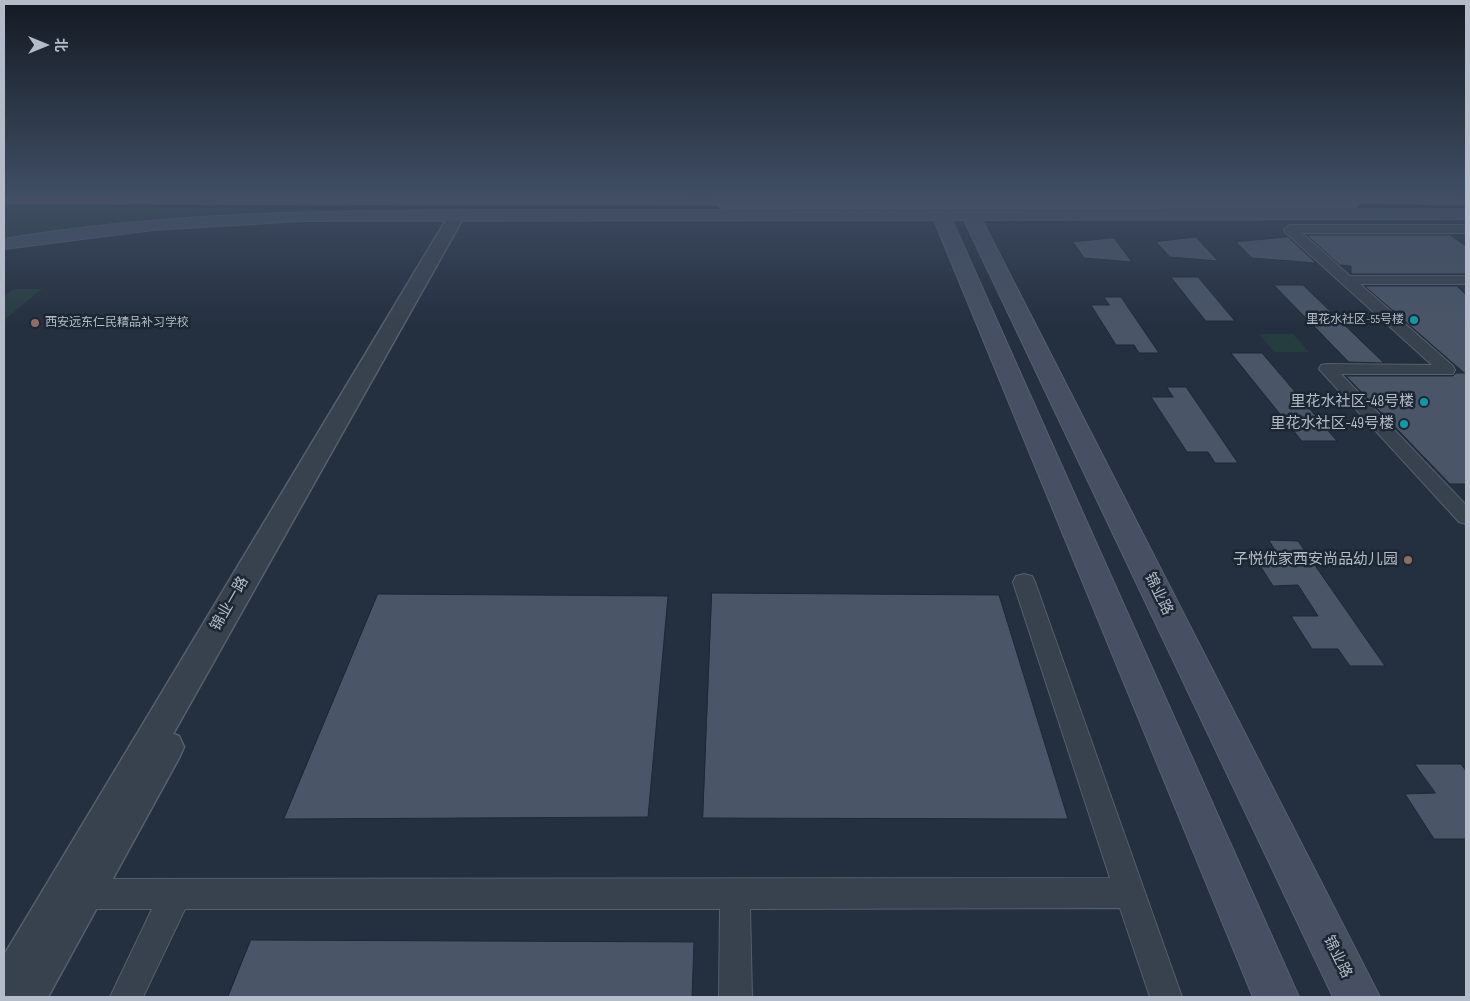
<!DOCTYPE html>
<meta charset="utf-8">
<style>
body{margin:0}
#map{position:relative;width:1470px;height:1001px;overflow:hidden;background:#242f3f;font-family:"Sofia Sans Condensed","Noto Sans SC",sans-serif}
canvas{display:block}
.frame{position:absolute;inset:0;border:5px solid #b4bcc9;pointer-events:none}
.north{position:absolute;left:20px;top:20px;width:50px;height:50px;-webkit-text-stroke:4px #1d2633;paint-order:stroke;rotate:90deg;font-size:14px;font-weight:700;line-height:20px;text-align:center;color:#b4bcc9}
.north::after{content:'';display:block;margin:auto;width:18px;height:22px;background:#b4bcc9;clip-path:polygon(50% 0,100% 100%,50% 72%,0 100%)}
</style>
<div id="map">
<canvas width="1470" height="1001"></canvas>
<div class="frame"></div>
<div class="north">北</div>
</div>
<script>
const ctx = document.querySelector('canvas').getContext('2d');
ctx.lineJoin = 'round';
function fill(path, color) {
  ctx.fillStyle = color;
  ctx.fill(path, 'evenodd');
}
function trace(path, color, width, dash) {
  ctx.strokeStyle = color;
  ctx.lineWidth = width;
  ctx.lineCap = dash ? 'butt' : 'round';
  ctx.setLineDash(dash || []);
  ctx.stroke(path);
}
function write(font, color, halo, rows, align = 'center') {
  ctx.font = font + ' "Sofia Sans Condensed","Noto Sans SC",sans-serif';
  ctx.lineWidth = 5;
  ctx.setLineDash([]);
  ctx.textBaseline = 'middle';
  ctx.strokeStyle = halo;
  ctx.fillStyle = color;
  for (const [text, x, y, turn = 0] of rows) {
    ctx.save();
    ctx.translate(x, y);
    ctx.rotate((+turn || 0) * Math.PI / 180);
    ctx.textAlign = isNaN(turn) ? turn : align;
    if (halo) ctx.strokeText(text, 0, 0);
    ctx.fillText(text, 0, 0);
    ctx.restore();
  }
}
const green = new Path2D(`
 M4,190H136L114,207L334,209L362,212L223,214L163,218L4,238Z
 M13,289H42L4,320V297Z
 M1259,334H1293L1309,352H1274Z`);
const building = new Path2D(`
 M1307,235H1450L1466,246V274H1351V266L1340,265Z
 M1196,237L1218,261L1170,257L1156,242Z
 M1288,237L1316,263L1252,258L1236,242Z
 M1114,238L1132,262L1084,258L1073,242Z
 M1171,277H1198L1235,321H1206Z
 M1274,285H1303L1384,363L1349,362Z
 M1365,286H1457L1466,295V484H1450L1346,376H1453L1456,373H1464Z
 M1104,297H1121L1159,353H1139L1134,345H1116L1091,305H1109Z
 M1231,353H1262L1337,441H1302Z
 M1167,387H1186L1238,463H1215L1208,452H1187L1151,397H1173Z
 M1269,540L1298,541L1385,666H1350L1338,649H1312L1291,616H1318L1298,585L1273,586L1254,556L1279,557Z
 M712,593L999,595L1068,819L703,818Z
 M378,594L668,596L648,817L284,819Z
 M1415,764H1461L1466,771V839H1434L1405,794L1435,793Z
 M251,940L694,942L692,997H228Z`);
const minor = new Path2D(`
 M1290,225H1466V233H1302L1350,276H1466V284H1360L1453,366L1455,370L1453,374H1341L1466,505V524L1459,522L1319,369L1321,365L1327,364L1432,365L1285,232L1284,229Z
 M1024,574L1032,576L1035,582L1182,997H1150L1120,908L750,909L752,997H719L720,909H185L143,997H110L152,909H84L73,905L69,894L73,883L84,879L1110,878L1013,582L1016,576Z`);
const tertiary = new Path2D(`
 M457,210L465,215L173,734L179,736L184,747L179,758L48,997H4V955L449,215Z`);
const secondary = new Path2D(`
 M922,190H938L947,210H959L950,190H966L976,210L1466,209V219L982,220L1380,997H1333L964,220H952L1299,997H1253L934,220L302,221L153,230L4,249V239C170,211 329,211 496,210C641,210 785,210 930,210Z`);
const trunk = new Path2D(`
 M4,194L725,195L731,196L733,200L731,204L725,205L4,204Z
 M1352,194L1466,195V205L1346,203L1344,199L1346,195Z`);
const trunkBridge = new Path2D(`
 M725,200L1352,199`);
const markers = [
 [1414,320,5,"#0f9aa8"],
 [35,323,5,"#8d6e63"],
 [1424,402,5,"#0f9aa8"],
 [1404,424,5,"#0f9aa8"],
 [1408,560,5,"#8d6e63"]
];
const farPoinames = [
 ["里花水社区-55号楼",1404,320],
 ["西安远东仁民精品补习学校",45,323,"left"]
];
const poiNames = [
 ["里花水社区-48号楼",1414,402],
 ["里花水社区-49号楼",1394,424],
 ["子悦优家西安尚品幼儿园",1398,560]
];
const streetNames = [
 ["锦业路",1158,594,64],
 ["锦业一路",230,604,-60],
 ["锦业路",1337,957,64]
];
fill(green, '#263d40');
fill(building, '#4a5668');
trace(building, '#1f2835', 1);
trace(minor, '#565f6c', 2);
trace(tertiary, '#565f6c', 3);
trace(secondary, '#565f6c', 2);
trace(trunk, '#434c59', 2);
fill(minor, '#38414e');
fill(tertiary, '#38414e');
fill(secondary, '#465062');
fill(trunk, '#666462');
trace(trunkBridge, '#434c59', 21, []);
trace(trunkBridge, '#666462', 19);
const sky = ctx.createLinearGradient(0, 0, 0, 330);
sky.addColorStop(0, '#141a23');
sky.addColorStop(0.58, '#3f4d63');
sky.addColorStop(1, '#3f4d6300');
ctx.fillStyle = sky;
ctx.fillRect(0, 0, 1470, 330);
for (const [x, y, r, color] of markers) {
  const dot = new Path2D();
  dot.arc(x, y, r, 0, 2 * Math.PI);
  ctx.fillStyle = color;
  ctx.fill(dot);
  trace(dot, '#1d2633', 2);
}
write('12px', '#b4bcc9', '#1d2633', farPoinames, 'right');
write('15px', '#b4bcc9', '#1d2633', poiNames, 'right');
write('15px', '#b4bcc9', '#1d2633', streetNames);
</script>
